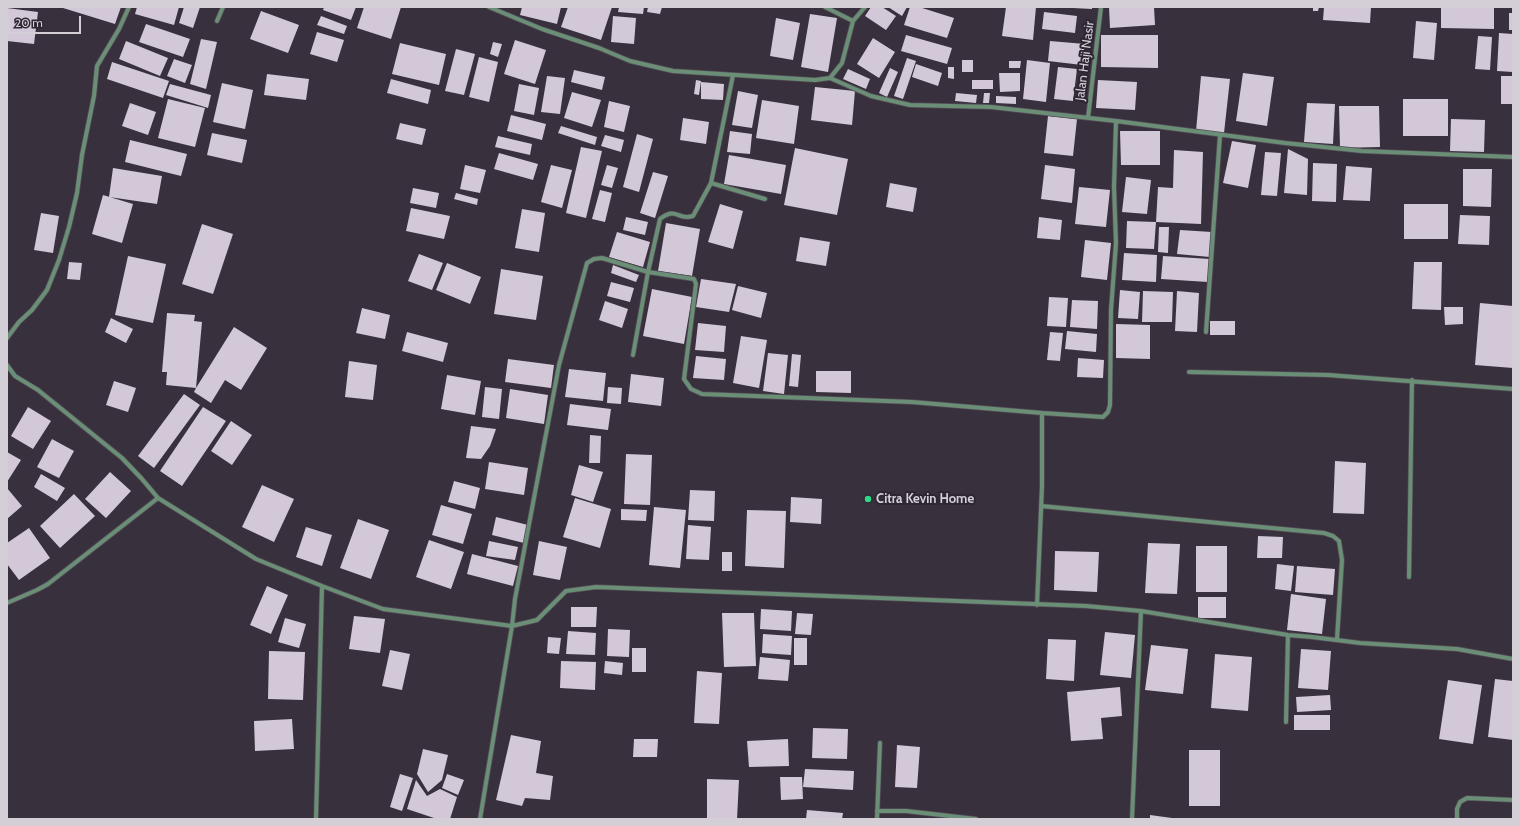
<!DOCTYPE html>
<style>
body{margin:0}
#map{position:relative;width:1520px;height:826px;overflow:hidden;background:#38303c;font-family:Cabin,sans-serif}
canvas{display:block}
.frame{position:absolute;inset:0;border:8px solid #d4cfd7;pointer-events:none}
.scale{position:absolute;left:8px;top:16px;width:73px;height:18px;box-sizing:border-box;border:2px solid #d4cfd7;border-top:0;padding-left:5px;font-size:12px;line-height:14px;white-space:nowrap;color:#d4cfd7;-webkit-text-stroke:3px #2e2632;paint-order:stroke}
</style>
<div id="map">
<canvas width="1520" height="826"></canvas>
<div class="frame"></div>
<div class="scale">20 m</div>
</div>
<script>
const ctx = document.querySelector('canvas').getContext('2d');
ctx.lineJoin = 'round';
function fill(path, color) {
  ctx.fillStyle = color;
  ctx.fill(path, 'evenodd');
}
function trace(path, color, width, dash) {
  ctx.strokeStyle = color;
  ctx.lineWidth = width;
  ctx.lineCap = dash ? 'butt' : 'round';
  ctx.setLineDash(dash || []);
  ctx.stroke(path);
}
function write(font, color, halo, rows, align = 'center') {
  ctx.font = font + ' Cabin,sans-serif';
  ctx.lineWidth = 4;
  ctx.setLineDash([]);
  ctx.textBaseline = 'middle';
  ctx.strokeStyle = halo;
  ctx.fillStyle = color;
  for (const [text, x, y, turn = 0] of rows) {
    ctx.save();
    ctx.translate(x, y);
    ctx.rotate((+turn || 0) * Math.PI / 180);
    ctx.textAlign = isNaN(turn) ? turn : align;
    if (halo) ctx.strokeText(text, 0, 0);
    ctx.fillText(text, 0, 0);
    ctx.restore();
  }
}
const building = new Path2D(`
 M64,7H121L115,24L63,8Z
 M137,7H179L174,25L135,14Z
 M184,7H200L193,28L179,23Z
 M324,7H356L351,20L323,10Z
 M364,7H401L391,39L357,28Z
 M522,7H561L557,24L520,15Z
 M568,7H612L601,40L561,27Z
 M619,7H644L643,14L618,12Z
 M648,7H662L660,14L647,12Z
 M871,7H882L896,16L886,30L865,16Z
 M888,7H907L902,16Z
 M910,7H919L954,18L947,38L904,25Z
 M1006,7H1036L1033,40L1002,36Z
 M1073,7H1092V9L1073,8Z
 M1109,7H1154L1155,25L1110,28Z
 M1313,7H1319L1318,11H1313Z
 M1324,7H1371L1370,23L1323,20Z
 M1441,7H1494V29L1441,28Z
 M7,8L38,12L34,44L7,41Z
 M261,11L299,25L288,53L250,39Z
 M1044,12L1077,16L1075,33L1042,29Z
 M1509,13H1513V30H1509Z
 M810,14L837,18L828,72L801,67Z
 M321,16L347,26L344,34L317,25Z
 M613,16L636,18L634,44L611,42Z
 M776,18L800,23L793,60L770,56Z
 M1416,21L1437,23L1434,60L1413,58Z
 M146,24L190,39L183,57L139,42Z
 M317,32L344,40L337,62L310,54Z
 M1499,33L1513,34V72L1497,71Z
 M906,35L952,48L947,64L901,51Z
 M1101,35H1158V68L1101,67Z
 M1478,36L1492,37L1490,70L1475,69Z
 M873,38L895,52L879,78L857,64Z
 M201,39L217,42L206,89L190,84Z
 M515,40L546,50L535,84L504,74Z
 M126,41L168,58L160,76L119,59Z
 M1050,41L1085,44L1082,65L1048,61Z
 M493,42L502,44L498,57L490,54Z
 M400,43L446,54L439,85L392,74Z
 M456,49L475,54L464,95L445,91Z
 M479,57L498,62L489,102L469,97Z
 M907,58L916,61L903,99L894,96Z
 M174,59L192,65L185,83L167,76Z
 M962,60H973V72H962Z
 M1027,60L1050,63L1046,102L1023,99Z
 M1009,61H1021L1020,68H1009Z
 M112,62L169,81L163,98L107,79Z
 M916,64L942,73L938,86L912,77Z
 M948,67H954V79L948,78Z
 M1058,67L1077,69L1073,101L1054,99Z
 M890,68L898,72L887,97L879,93Z
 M848,69L870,79L866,89L843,79Z
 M574,70L605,77L602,90L571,82Z
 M999,73H1020V91L1000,92Z
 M1243,73L1274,77L1267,126L1236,121Z
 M267,74L309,79L306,100L264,95Z
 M547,76L565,78L560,114L541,112Z
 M1201,76L1230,79L1224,133L1196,131Z
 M1501,76H1513V104H1501Z
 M391,79L431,90L428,104L387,93Z
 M696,80L701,81L699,95L694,94Z
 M972,80H993V89H972Z
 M1098,80L1137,82L1135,110L1096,108Z
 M701,82L724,84L723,100L701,99Z
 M222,83L253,90L245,129L213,122Z
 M170,84L211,95L208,108L166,95Z
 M519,84L539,88L534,115L514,111Z
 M815,87L855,91L852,125L811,120Z
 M738,91L758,95L752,128L732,125Z
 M572,92L601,100L592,127L564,118Z
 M956,93L977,95L976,103L955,101Z
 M984,93H990L989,103H983Z
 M996,96L1016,97V104L996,103Z
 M168,99L205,108L195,147L158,138Z
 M1403,99H1448V136H1403Z
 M762,100L799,106L794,144L756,138Z
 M609,101L630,106L624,132L604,127Z
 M130,103L156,112L148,135L122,126Z
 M1307,103L1335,104L1333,144L1304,142Z
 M1339,106H1379L1380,147L1340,148Z
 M511,115L546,124L542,140L507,131Z
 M1048,116L1077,119L1073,156L1044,153Z
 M683,118L709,122L706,144L680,140Z
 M1451,119L1485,120L1484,152L1450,151Z
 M400,123L426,129L422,145L396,139Z
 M561,126L597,137L595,145L558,133Z
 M730,131L752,134L750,154L727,152Z
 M1120,131H1160V165H1121Z
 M212,133L247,140L242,163L207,155Z
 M637,134L653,139L639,192L623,187Z
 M605,135L624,140L621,152L601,146Z
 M498,136L532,144L530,155L495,147Z
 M130,140L187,154L181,176L125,162Z
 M1232,141L1256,145L1248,188L1223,183Z
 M581,147L602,151L586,218L566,213Z
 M795,148L848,159L837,215L784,205Z
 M1288,149L1308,159L1307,195L1284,193Z
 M1174,150L1203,152L1201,224L1156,222L1158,187L1173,188Z
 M1265,152L1281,153L1277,196L1261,195Z
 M499,153L538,164L533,180L494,169Z
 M729,155L786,165L781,194L724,184Z
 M1313,163L1337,164L1336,202L1312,201Z
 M465,165L486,170L480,193L460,189Z
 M551,165L572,170L562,208L541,202Z
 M607,165L618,168L612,188L601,185Z
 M1045,165L1075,169L1072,203L1041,199Z
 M1346,166L1372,168L1370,201L1343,200Z
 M113,168L162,176L157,204L109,197Z
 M1463,169H1492L1491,207L1463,206Z
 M653,172L668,176L655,218L640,213Z
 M1126,177L1151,180L1147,214L1122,212Z
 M890,183L917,188L913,212L886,207Z
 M1079,187L1110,190L1106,227L1075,224Z
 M413,188L439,193L436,208L410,203Z
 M600,190L612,193L605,222L592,219Z
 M456,193L478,199L477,205L454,199Z
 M103,195L133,204L122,243L92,234Z
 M720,204L743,211L733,249L708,242Z
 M1404,204H1448V239H1404Z
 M411,208L450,216L444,239L406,231Z
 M522,209L545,213L539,252L515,248Z
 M41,213L59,216L53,253L34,250Z
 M1460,215L1490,216L1489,245L1458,244Z
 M626,217L648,222L645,235L623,230Z
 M1039,217L1062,220L1060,240L1037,238Z
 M1127,221L1156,222L1154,249L1126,248Z
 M666,223L700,229L692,276L658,271Z
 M202,224L233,234L213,294L182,284Z
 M1159,227H1169L1168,253L1158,252Z
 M1180,230L1212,232L1210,257L1177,254Z
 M617,232L650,242L643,267L609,257Z
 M800,237L830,242L826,266L796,261Z
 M1085,240L1111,243L1107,280L1081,277Z
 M1124,253L1157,255L1156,282L1122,280Z
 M419,254L443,263L432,290L408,281Z
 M128,256L166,264L153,323L115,315Z
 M1163,256L1210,259L1208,282L1161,279Z
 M69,262L82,263L80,280L67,279Z
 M1414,262H1442L1441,310L1412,309Z
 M447,263L481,277L470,304L436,290Z
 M613,265L639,275L636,282L611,273Z
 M501,269L543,276L536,320L494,314Z
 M701,279L736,284L729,312L696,307Z
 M611,282L634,288L630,302L607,296Z
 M738,286L767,293L761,318L732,310Z
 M652,289L692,297L684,344L643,336Z
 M1120,290L1140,292L1138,319L1118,318Z
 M1143,291L1173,292L1172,322H1142Z
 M1177,291L1199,293L1197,332L1175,331Z
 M1049,297L1068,298L1066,327L1047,326Z
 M1072,300L1098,301L1097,329L1070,327Z
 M605,301L628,309L622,328L599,320Z
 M1480,303L1513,306V368L1475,365Z
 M1444,307H1463V324L1445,325Z
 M362,308L390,315L385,339L356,333Z
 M167,313L195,315L194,321L202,322L196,388L234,327L267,348L241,390L225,380L211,403L194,392L196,388L166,385L167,372H162Z
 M111,318L133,329L126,343L105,332Z
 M1210,321H1235V335H1210Z
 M698,323L726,326L724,352L695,350Z
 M1116,324L1150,325V359L1116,358Z
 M1067,331L1097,334L1096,352L1065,349Z
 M407,332L448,343L443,362L402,351Z
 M1050,332L1063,333L1060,361L1047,360Z
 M741,336L767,340L759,388L733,383Z
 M768,353L788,355L784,394L763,391Z
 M792,354L801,355L798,387L789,386Z
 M696,356L726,359L724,380L693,378Z
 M1078,358L1104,360L1103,378L1077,377Z
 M508,359L554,365L551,388L505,382Z
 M349,361L377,365L373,400L345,397Z
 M569,369L606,373L603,401L565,397Z
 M816,371H851V393L816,392Z
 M631,374L664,378L661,406L628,402Z
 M447,375L481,381L475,415L441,409Z
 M114,381L136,388L128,412L106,405Z
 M485,387L502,389L499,419L482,417Z
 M608,387L622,388L621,404L607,403Z
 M510,389L548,395L544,424L506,418Z
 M184,394L200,405L154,468L138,456Z
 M570,404L611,409L608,430L567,425Z
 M28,407L51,421L33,449L11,436Z
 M203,407L226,421L182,486L160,471Z
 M231,421L252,435L232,465L211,451Z
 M471,426L496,429L490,446L481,459L466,458Z
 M590,435L601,436L600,463H589Z
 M52,439L74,451L59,478L37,467Z
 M7,452L21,460L7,482Z
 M626,454L652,455L650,505L624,504Z
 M1335,461L1366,463L1364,514L1333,513Z
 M489,462L528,468L524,495L485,489Z
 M579,465L603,472L593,502L571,495Z
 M110,472L131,491L106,518L85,499Z
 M41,474L65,488L57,501L34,487Z
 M454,481L480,488L475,509L448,502Z
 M262,485L294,499L274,542L242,527Z
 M7,488L22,506L7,519Z
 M690,490L715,491L714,521L688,520Z
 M74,494L95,516L60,548L40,526Z
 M791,497L822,499L821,524L790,522Z
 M575,498L611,509L600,548L563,537Z
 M441,505L472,514L463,544L432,535Z
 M654,507L686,510L680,568L649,565Z
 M621,509L647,510L646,521L621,520Z
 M747,510L786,511L784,568L745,566Z
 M496,517L528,525L524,543L492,535Z
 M358,519L389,530L371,579L340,568Z
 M688,525L711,527L709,560L686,559Z
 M306,527L332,535L322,566L296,557Z
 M29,528L50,558L19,580L7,564V543Z
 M1258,536L1283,537L1282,558H1257Z
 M429,540L464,552L451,589L416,577Z
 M489,541L518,547L515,560L486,556Z
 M539,541L567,547L560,580L533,575Z
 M1148,543L1180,544L1177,594L1145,593Z
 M1196,546H1227V592H1196Z
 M1055,551L1099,552L1097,592L1054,590Z
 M722,552H732V571H722Z
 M472,554L518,566L513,586L467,574Z
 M1277,564L1294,566L1291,591L1275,589Z
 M1297,566L1335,569L1333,595L1295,592Z
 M267,586L288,595L271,634L250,625Z
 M1291,594L1326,599L1322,634L1287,630Z
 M1198,597H1226V618H1198Z
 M571,607H597L596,627H571Z
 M761,609L792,611L791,631L760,629Z
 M722,613H754L756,666L724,667Z
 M797,613L813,614L811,635L795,634Z
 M354,616L385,619L380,653L349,649Z
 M285,618L306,624L299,648L278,642Z
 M608,629L630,630L629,657L607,656Z
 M568,631L596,633L595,655L566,654Z
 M1105,632L1135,635L1131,678L1100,675Z
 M763,634L792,636L791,655L762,653Z
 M548,637L561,638L559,654L547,653Z
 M794,638H807V665H794Z
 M1048,639L1076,640L1074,681L1046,679Z
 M1151,645L1188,649L1183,694L1145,690Z
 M632,648H646V672H632Z
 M1301,649L1331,651L1328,690L1298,688Z
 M390,650L410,654L402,690L382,686Z
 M269,651L305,652L303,700L268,699Z
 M1215,654L1252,657L1248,711L1211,708Z
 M760,657L790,660L788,681L758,679Z
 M561,661L596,662L595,690L560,688Z
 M605,661L623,663L622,675L604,673Z
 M697,671L722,673L719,724L694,723Z
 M1495,679L1513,681V740L1488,737Z
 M1448,680L1482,685L1473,744L1439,739Z
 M1120,687L1122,716L1101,718L1103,739L1071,741L1067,692Z
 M1330,695L1331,710L1297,712L1296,697Z
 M1294,715H1330V730H1294Z
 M292,719L294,749L255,751L254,721Z
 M813,728L848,729L847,759L812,758Z
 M511,735L541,741L536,773L553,776L550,800L525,798L522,806L496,800Z
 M634,739H658L657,757H633Z
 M788,739L789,766L749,767L747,741Z
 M897,745L920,747L917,788L895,787Z
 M423,749L448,755L442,780L428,792L417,774Z
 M1189,750H1220V806H1189Z
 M805,769L854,771L853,790L803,787Z
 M400,774L413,778L402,811L390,807Z
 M447,774L464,780L458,795L442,788Z
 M780,777H802L803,799L781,800Z
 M707,779L739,780L737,819L707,818Z
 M416,780L427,796L440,789L457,797L450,819H437L407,809Z
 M807,810L843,813L842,819H806Z
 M1150,815L1172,818V819H1150Z`);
const minor = new Path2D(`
 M489,7L542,29L599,48L630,61L673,71L815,80L830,78L842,63L853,21L865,7
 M825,7L853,21
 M217,21L223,7
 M733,75L711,183L765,199
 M830,78L871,96L910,105L991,107L1116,121L1114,187L1116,243L1111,310L1110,405L1108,412L1103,417L1042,413V486L1037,605
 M1088,118L1101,7
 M1116,121L1285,143L1362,151L1513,157
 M1206,332L1220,135
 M7,338L19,322L32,310L47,290L59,260L69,227L77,193L82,155L94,96L97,66L119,29L129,7
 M633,355L648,272L660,219C677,206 677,221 693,216L711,183
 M7,365L15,376L38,390L122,458L142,479L158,498L256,559L322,586L383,609L512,626L537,620L566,591L596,587L1086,606L1141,611L1288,635L1312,637L1360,643L1457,649L1513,659
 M1189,372L1328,375L1513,389
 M1041,506L1324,533L1333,536L1339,541L1342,560L1337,639
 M1409,577L1412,380
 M7,603L37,590L48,584L158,498
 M1286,722L1288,635
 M877,811H906L976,819
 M316,819L322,586
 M480,819L512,626L515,599L559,365L587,263L594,259L602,258L648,272L694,279L696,284L684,379L691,389L702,394L912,402L1042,413
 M877,819L880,743
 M1132,819L1141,611
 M1457,819V809L1460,802L1467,798L1513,800`);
const markers = [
 [868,499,4,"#2fd883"]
];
const streetNames = [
 ["Jalan Haji Nasir",1085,61,-83]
];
const poiNames = [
 ["Citra Kevin Home",876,499]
];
fill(building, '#d2c8d8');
trace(minor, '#544d58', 5.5);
trace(minor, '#6a8e76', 4);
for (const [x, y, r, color] of markers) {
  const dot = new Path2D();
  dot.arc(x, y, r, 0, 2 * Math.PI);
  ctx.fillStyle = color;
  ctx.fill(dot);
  trace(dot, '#2e2632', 1.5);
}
write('13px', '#d4cfd7', '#2e2632', streetNames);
write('bold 13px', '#d4cfd7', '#2e2632', poiNames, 'left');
</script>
